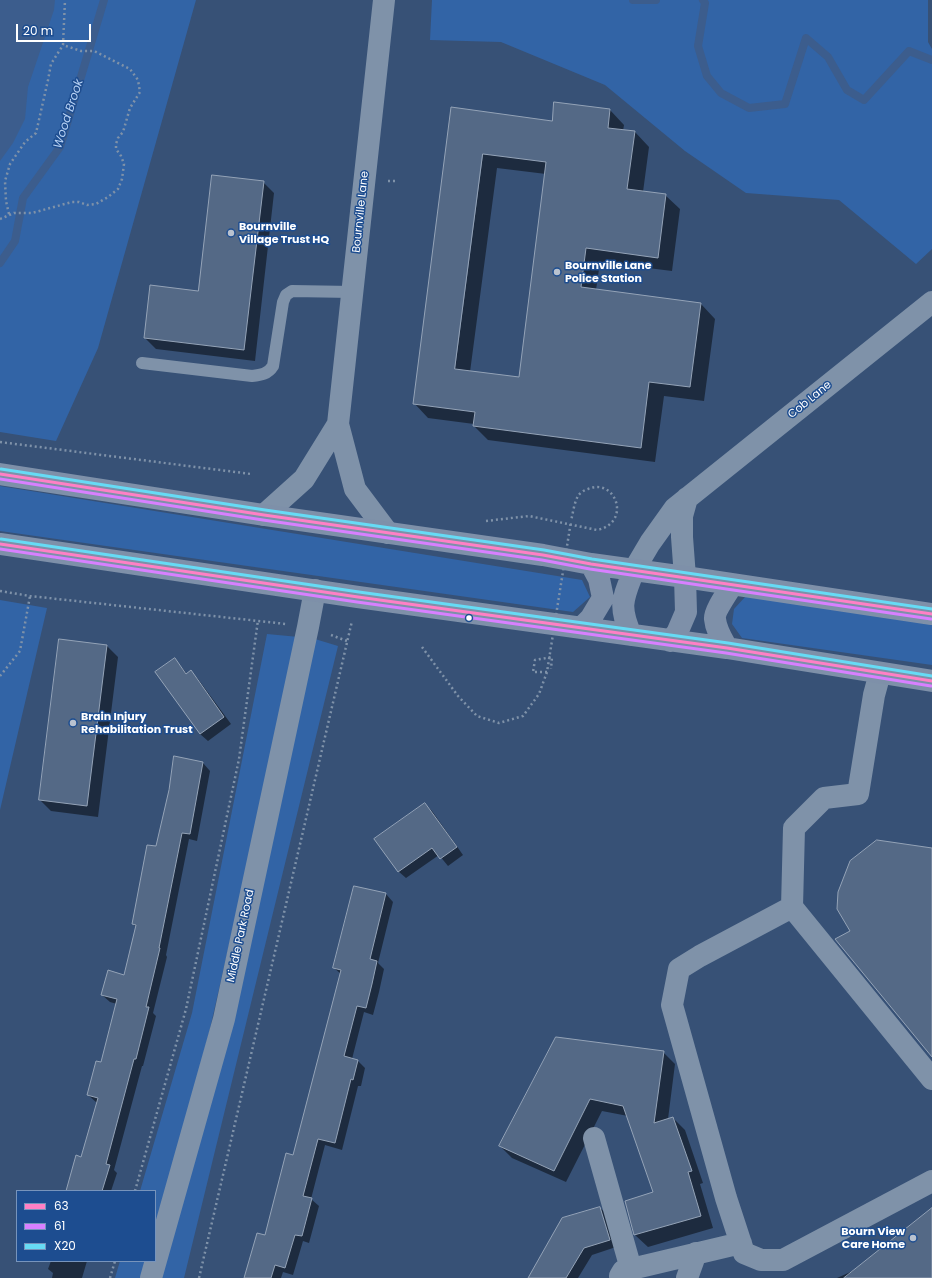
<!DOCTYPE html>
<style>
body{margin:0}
#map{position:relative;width:932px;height:1278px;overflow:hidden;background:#375176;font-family:Poppins,sans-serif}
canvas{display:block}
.legend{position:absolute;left:16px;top:1190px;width:140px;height:72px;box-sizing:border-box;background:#1d4d90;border:1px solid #7794bc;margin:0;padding:5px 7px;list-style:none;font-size:12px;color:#fff}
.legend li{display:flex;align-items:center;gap:8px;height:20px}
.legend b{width:20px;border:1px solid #7794bc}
.scale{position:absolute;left:16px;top:24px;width:75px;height:18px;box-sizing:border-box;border:2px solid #fff;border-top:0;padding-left:5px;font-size:12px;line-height:14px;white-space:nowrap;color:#fff;-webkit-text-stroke:3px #1d4d90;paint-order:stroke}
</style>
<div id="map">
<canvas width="932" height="1278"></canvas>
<ul class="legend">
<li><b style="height:5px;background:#ff80c5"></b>63</li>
<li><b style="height:5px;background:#d880ff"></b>61</li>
<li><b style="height:5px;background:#66dbf5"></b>X20</li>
</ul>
<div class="scale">20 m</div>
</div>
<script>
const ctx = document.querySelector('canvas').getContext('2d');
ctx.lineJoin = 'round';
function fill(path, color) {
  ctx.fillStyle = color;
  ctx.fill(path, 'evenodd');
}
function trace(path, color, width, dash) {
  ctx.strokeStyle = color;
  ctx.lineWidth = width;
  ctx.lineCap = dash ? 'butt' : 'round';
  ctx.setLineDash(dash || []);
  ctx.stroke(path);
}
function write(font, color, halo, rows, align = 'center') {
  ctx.font = font + ' Poppins,sans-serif';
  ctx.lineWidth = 3;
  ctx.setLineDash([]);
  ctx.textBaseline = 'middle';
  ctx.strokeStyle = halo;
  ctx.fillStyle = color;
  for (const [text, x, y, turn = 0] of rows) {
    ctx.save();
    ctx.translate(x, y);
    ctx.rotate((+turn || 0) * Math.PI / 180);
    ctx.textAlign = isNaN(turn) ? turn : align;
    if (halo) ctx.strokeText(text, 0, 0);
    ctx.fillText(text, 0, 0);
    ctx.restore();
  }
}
const green = new Path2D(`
 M0,0H196L98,348L56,441L0,432Z
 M432,0H928V42L932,49V249L916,264L839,200L746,193L685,151L605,85L501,42L430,40Z
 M0,486L582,580L590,597L573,612L0,531Z
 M746,596L932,623V665L742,638L732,624L734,609Z
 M0,600L47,608L0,810Z
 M267,634L299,637L209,1033L155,1233V1191H140L192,1013Z
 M315,639L338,646L184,1278H159Z
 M120,1261H147L142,1278H115Z`);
const water = new Path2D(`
 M0,0H55L54,10L28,87L25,119L13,143L0,161Z`);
const shadow = new Path2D(`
 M452,108L553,122L610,110L624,125L623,131L635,132L649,147L643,192L665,195L680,209L672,271L600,262L596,290L701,304L715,319L704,401L664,396L655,462L488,440L474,426V424L428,418L414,403ZM497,168L546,174L520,378L470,372Z
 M263,182L274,193L255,361L156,349L145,338L199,292Z
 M107,646L118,657L98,817L51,811L40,800Z
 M175,659L187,674L191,672L198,679L231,724L208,741L200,734Z
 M175,757L203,763L210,771L197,841L189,839L166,955L167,957L153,1013L156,1016L143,1066H142L114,1170L117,1173L111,1191H67L82,1158L97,1103L88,1095L102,1064L117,1004L110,1002L102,995L124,976L137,928L133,924L157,848L170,791Z
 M425,804L432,811L463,855L448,866L439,855L406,878L398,871Z
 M355,887L386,894L393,902L378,963L384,969L379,992L373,1015L364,1012L352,1059L358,1061L365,1068L361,1086H358L342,1150L325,1145L311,1199L319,1206L309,1243L303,1241L293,1275L283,1272L281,1278H245L266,1236L294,1156L341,974L334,968Z
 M663,1052L675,1064L668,1119L673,1118L685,1130L703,1183L700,1184L713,1228L648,1247L635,1235L654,1193L628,1116L602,1111L566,1182L512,1158L500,1146Z
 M600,1208L608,1215L616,1247L592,1255L578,1278H529Z
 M932,1209V1278H837L857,1269Z
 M51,1261H87L82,1278H52L53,1273L48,1269Z`);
const stream = new Path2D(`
 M633,0H656
 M703,0L705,3L698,46L707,76L721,93L749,108L785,104L806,38L828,57L847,90L864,100L909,51L932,60
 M0,263L15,241L23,198L60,147L104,0`);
const building = new Path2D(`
 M554,102L610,109L608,128L635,131L627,189L666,194L658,258L586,248L581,287L701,303L690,387L649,382L641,448L473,426L475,412L413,404L451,107L552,121ZM483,154L546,162L519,377L455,369Z
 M212,175L264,181L244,350L144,338L150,285L198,291Z
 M59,639L107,645L87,806L39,800Z
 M175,658L186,674L191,670L224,717L200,734L155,672Z
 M174,756L203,762L190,834L182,833L159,948H160L146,1007H149L136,1059H134L106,1164L110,1165L102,1191H66L76,1155L81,1157L98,1098L87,1095L96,1061L101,1062L117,999L101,995L108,970L124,975L136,925L132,924L147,845L156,846L169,790Z
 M425,803L457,847L440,859L432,848L398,872L374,839Z
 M877,840L932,848V1057L835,939L850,931L837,909L838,892L850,861Z
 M354,886L386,893L370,959L377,961L372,984L366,1008L357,1006L344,1056L358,1060L353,1080L351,1079L335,1143L318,1139L303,1196L312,1198L302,1236L295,1235L285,1268L275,1265L271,1278H244L257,1233L265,1235L286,1153L293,1155L341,970L333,968Z
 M556,1037L664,1051L654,1123L673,1117L692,1171L688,1172L701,1216L634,1235L625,1201L653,1192L623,1106L590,1099L554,1171L499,1146Z
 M600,1207L610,1240L584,1248L566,1278H528L562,1218Z
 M932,1208V1278H844Z`);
const path = new Path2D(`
 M388,181H395
 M9,214L6,201L5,181L10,164L25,142L36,133L48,80L51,64L63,45L65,0
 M0,219L14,213H32L72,202H79L87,205L96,204L108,197L118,189L122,179L124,164L121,156L116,149V144L118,138L123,132L130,108L140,92L138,80L130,69L94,51H81L63,45
 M0,442L251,474
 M486,521L529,516L597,530C632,523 616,477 588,489C584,490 580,493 578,496C574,503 573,513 571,521
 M0,591L30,596L286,624
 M331,635L347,641
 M547,672H533L535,660L552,657L551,669
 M0,676L20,651L30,596
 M135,1191L186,1009L239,759L258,620
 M110,1278L115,1261
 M199,1278L352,621`);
const service = new Path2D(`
 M142,363L252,376C261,375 268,374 273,366L283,302L286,295L292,291L352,292`);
const minor = new Path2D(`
 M880,673L874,695L858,794L824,798L794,828L792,907L932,1079
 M792,907L700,956L679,969L672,1005L726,1198L744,1253L761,1260H783L932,1181
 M594,1138L631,1269
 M620,1276L623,1271L741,1243
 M687,1278L696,1253`);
const tertiary = new Path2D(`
 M384,0L338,424L355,489L388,533
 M264,515L304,479L338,424
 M634,570L650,543L675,508L932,302
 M685,577L682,537V516L687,498
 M151,1278L224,1019L308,627L315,590`);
const trunk = new Path2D(`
 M0,474L264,515L543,555L591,564L685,577L932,614
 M0,544L358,597L727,648L932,681
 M581,628L591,618L603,598L599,579L591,564
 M631,635C618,605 623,599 634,570
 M670,641L677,633L686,612L685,577
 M727,648C722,639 716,630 715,619C714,611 728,592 732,585`);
const pathBridge = new Path2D(`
 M422,647L458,696L477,716L499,723L523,716L539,694L547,672L571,521`);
const bus1 = new Path2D(`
 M0,474L264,515L543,555L591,564L932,614
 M0,544L358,597L727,648L932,681`);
const bus2 = new Path2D(`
 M0,479L263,520L542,560L590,569L931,619
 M0,549L357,602L726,653L931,686`);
const bus3 = new Path2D(`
 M1,469L265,510L544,550L592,559L932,609
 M1,539L359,592L728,643L932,676`);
const markers = [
 [231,233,4,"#b9c2cf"],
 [557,272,4,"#b9c2cf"],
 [469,618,3.5,"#fff"],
 [73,723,4,"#b9c2cf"],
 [913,1238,4,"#b9c2cf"]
];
const streetNames = [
 ["Bournville Lane",361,212,-84],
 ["Cob Lane",810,400,-39],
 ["Middle Park Road",241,936,-78]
];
const poiNames = [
 ["Bournville",239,227],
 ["Village Trust HQ",239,240],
 ["Bournville Lane",565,266],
 ["Police Station",565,279],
 ["Brain Injury",81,717],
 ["Rehabilitation Trust",81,730],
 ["Bourn View",905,1232,"right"],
 ["Care Home",905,1245,"right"]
];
const waterNames = [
 ["Wood Brook",69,114,-72]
];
fill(green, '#3264a6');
fill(water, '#3c5d8d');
fill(shadow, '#0007');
trace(stream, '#3c5d8d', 8);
fill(building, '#546986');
trace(building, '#94a3b7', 1);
trace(path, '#7f92a9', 2.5, [2, 3]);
trace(service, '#7f92a9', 12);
trace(minor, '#7f92a9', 22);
trace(tertiary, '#7f92a9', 22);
trace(trunk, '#7e90a9', 22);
trace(pathBridge, '#7f92a9', 2.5, [2, 3]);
trace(bus1, '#ff80c5', 3);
trace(bus2, '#d880ff', 3);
trace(bus3, '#66dbf5', 3);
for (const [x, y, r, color] of markers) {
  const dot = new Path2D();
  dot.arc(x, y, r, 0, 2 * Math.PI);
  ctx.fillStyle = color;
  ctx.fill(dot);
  trace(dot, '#1d4d90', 1.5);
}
write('11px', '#fff', '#1d4d90', streetNames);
write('bold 11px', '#fff', '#1d4d90', poiNames, 'left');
write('italic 12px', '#b9d3f5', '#1d4d90', waterNames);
</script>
